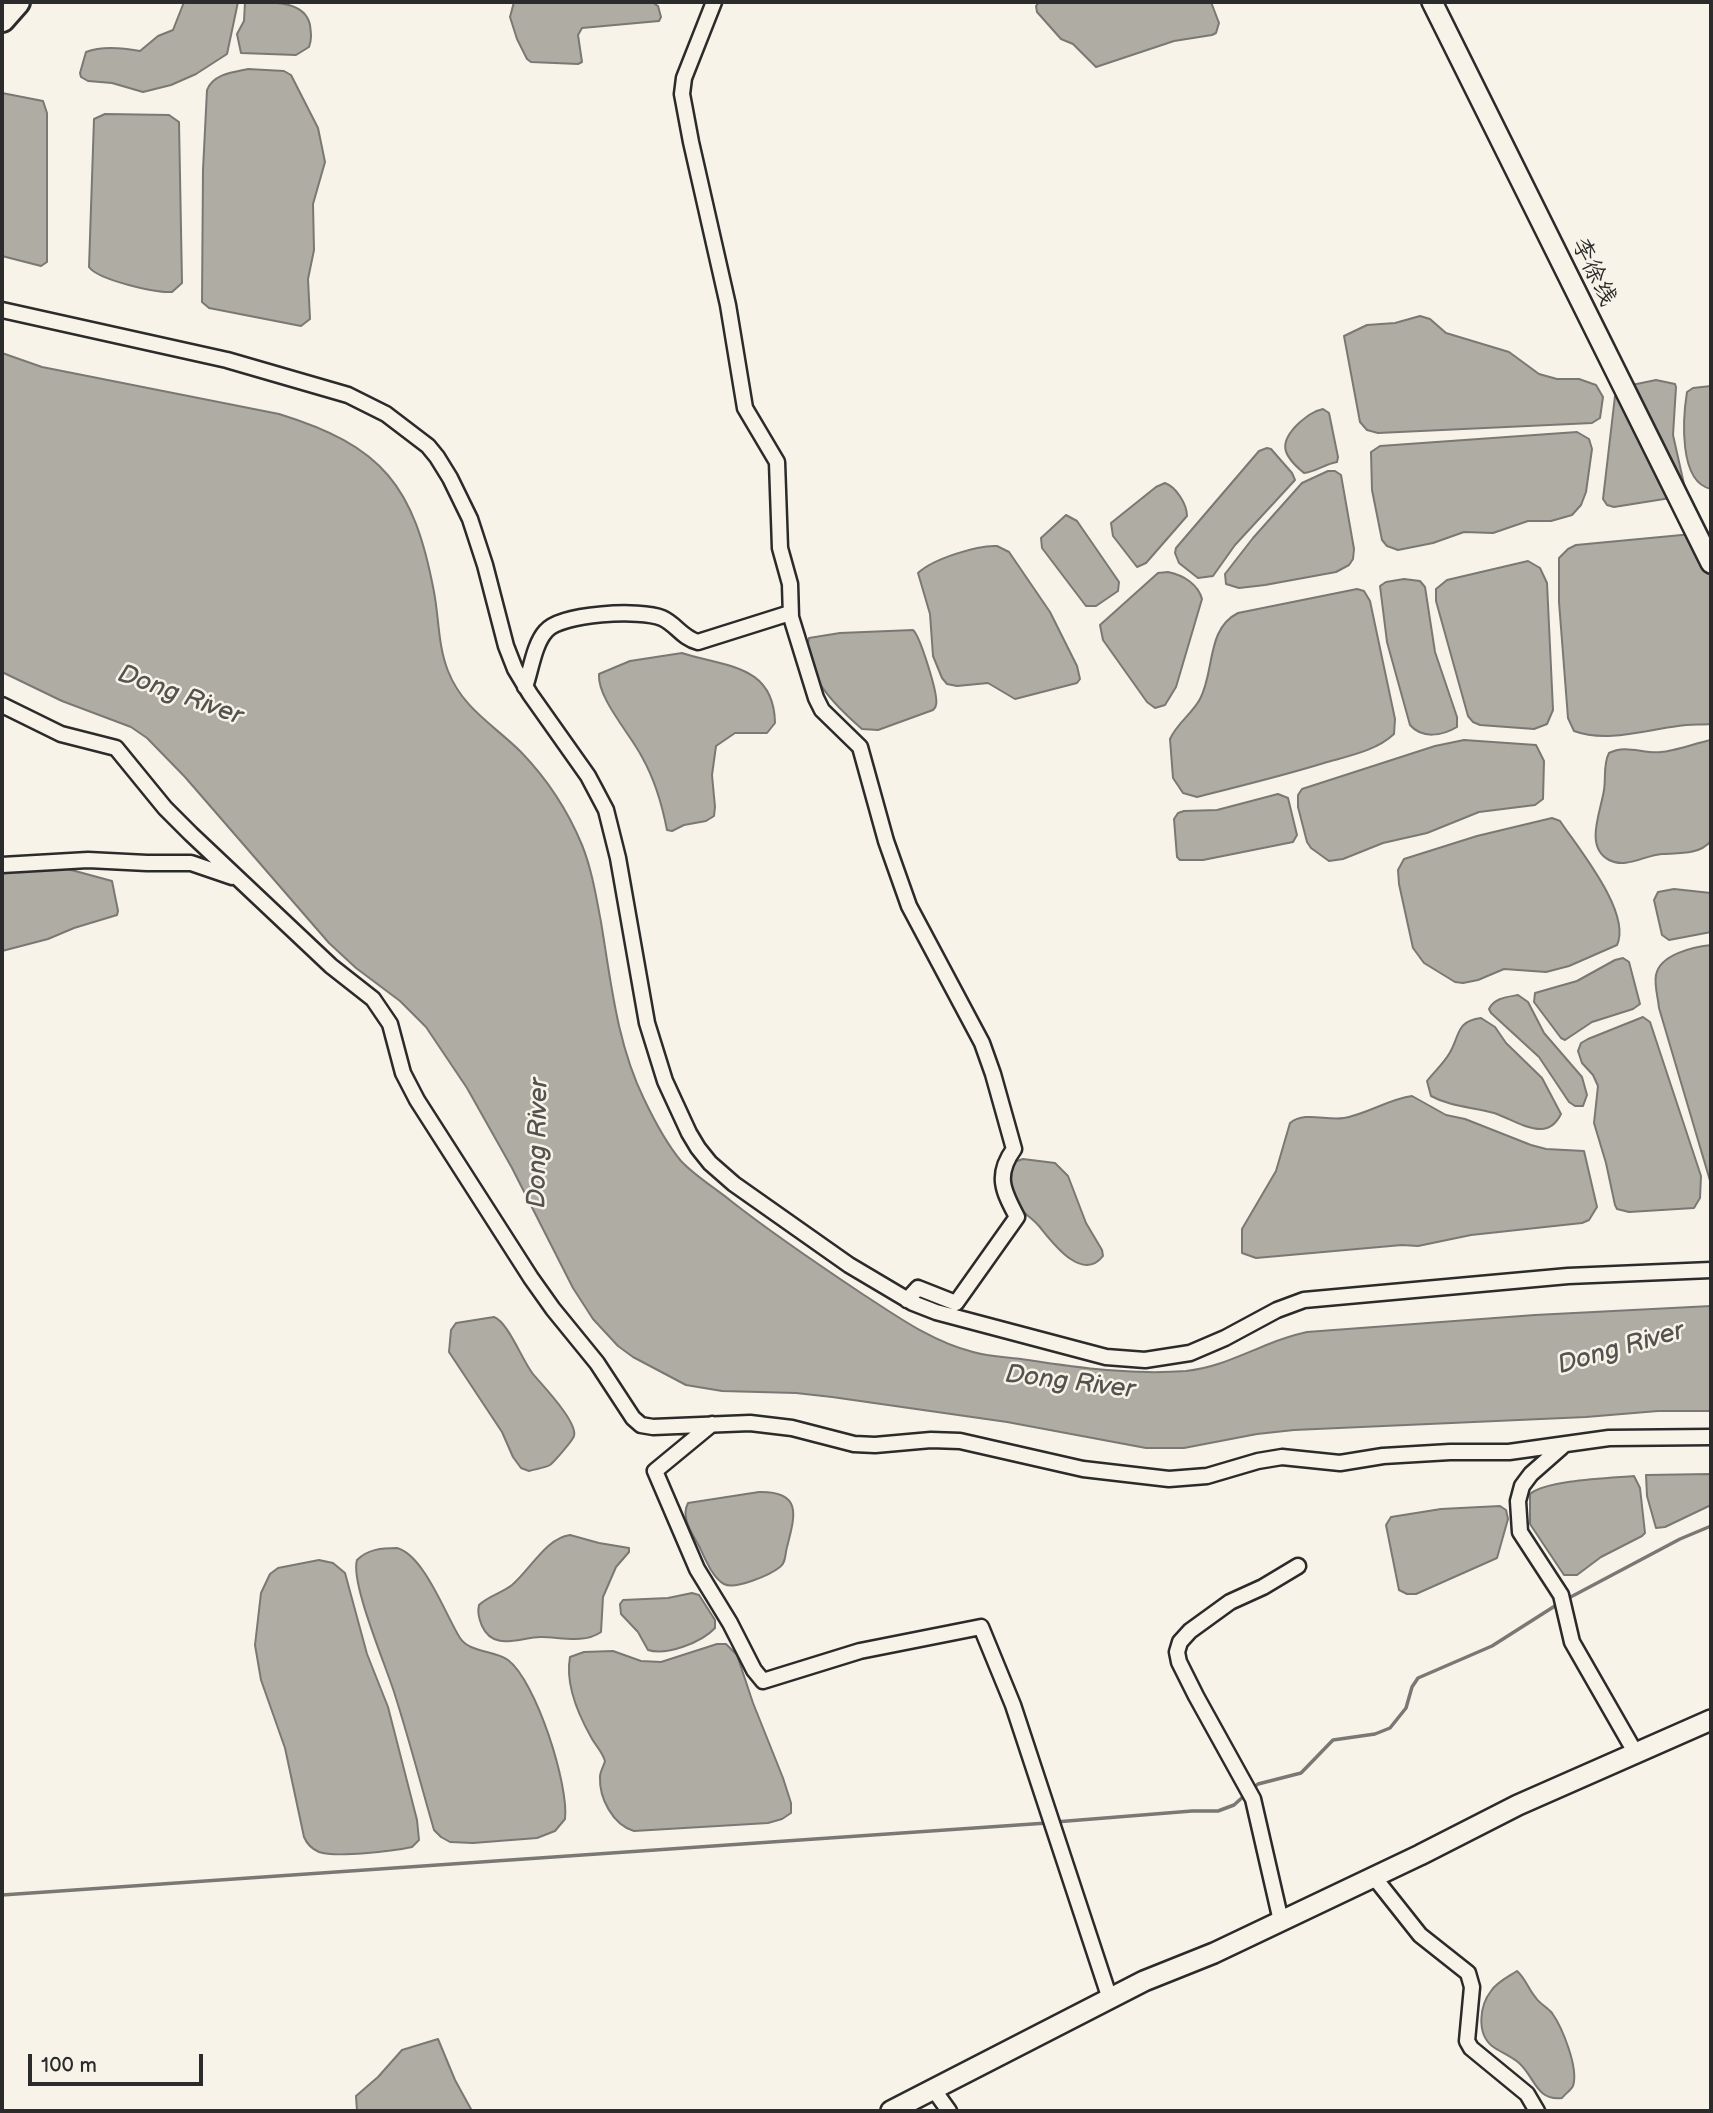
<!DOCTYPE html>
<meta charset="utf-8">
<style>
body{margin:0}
#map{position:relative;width:1713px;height:2113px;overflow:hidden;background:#f7f3e8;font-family:"Balsamiq Sans",sans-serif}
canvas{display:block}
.frame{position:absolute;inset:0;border:4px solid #2b2b2b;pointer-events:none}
.scale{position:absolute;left:28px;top:2054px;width:175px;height:32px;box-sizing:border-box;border:4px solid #2b2b2b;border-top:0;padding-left:9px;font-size:21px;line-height:24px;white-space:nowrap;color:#2b2b2b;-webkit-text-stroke:5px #f7f3e8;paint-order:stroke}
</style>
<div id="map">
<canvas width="1713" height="2113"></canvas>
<div class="frame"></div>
<div class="scale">100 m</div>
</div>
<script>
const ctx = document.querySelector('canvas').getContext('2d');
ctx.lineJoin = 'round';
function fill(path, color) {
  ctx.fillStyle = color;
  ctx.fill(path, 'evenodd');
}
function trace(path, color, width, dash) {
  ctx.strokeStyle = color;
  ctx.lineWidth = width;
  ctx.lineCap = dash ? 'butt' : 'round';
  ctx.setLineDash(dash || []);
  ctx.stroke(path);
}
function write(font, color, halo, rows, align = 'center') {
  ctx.font = font + ' "Balsamiq Sans","LXGW WenKai TC",sans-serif';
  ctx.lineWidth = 5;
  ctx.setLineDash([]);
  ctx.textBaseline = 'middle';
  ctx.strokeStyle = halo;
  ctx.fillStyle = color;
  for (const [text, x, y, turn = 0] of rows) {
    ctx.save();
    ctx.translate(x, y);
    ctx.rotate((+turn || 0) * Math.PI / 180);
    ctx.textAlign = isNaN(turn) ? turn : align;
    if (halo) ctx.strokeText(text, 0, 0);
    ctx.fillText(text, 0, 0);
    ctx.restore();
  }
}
const water = new Path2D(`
 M184,2H238L227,54L196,74L171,85L143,92L112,83L88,81L81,77L80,73L86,52C101,46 124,48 140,51L158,36L173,30Z
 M245,2C271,2 305,0 310,25C311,33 312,39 309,47L296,55L241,53L237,34L244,21Z
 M514,2H652L658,6L661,17L659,21L582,28L578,35L582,62L578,64L531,62L527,59L517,39L510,17Z
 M1039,2H1211L1219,23L1216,33L1212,35L1174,41L1096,67L1073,44L1061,39L1037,12L1036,6Z
 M248,69L284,71L291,75L318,128L325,162L313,204L314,250L308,279L310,319L301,326L209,308L202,302L203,170L207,90C213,74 233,72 248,69Z
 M2,93L43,101L47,113V262L41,266L2,256Z
 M105,114L169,115L179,122L182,283L172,292C156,293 98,280 89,267L94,119Z
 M1420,316L1430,319L1446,333L1509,352L1539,374L1557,379H1579L1596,385L1603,397L1600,418L1592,423L1378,433L1367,430L1360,422L1344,336L1367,325L1395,323Z
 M2,353L42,367L279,414C383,446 414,486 434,592C439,618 438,646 448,671C463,709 494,725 521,752C547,779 568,811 582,845C592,870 596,896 601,922C611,982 617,1044 644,1099C654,1120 666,1143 681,1161C695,1176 715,1188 731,1201C773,1234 816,1263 861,1293C895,1315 932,1342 973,1352C990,1357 1010,1357 1028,1360C1080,1368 1133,1375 1186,1371C1216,1368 1241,1355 1269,1344C1281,1339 1294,1335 1307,1332L1535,1315L1711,1306V1411H1658L1586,1417L1294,1430L1257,1434L1184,1448H1146L1007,1422L832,1397L796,1393L722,1391L686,1385L633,1357L618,1346L593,1319L573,1288L512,1168L467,1088L426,1027L400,1001L356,968L329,943L185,777L147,738L131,727L62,701L2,672Z
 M1656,380L1675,384L1676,387L1673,435L1686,493L1683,496L1614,507L1607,505L1603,499L1615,396L1622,387Z
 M1711,386V489C1678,482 1683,417 1687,392L1693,388Z
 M1323,409L1329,413L1338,457L1337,462C1325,464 1315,472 1304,473C1282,455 1278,443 1299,423C1306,417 1313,411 1323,409Z
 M1577,432L1589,439L1592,449L1586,492L1581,505L1572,515L1551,521H1528L1493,533L1464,532L1433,543L1398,550L1387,546L1382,540L1372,490L1371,452L1380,446Z
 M1267,448L1271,449L1292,473L1295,480L1235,545L1213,576L1198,578L1179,563L1175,553L1176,548L1259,451Z
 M1328,471H1335L1341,475L1354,549L1353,559L1349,565L1336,572L1265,585L1239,588L1226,584L1225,574L1253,538L1302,483Z
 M1165,483C1176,487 1187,504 1187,516L1146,563L1137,567L1113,536L1111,523L1156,487Z
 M1066,515L1077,521L1119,582L1118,591L1096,606H1086L1042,548L1041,538Z
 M1703,533L1711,534V724C1700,725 1689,724 1678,726C1645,730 1606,743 1574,731L1568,718L1559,602V558L1568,549L1576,545Z
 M997,546L1009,552L1050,612L1077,666L1080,679L1077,683L1015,699L988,683L957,686L947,684L942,678L933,656L930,614L918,573C933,559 977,545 997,546Z
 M1528,561L1540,568L1547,583L1553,710L1547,724L1534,729L1480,725L1473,722L1468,716L1436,601V589L1447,580Z
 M1168,572C1183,575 1198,584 1202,599L1176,687L1165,705L1155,708L1147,702L1103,640L1100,625L1158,573Z
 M1404,579L1420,581L1425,587L1435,652L1457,717V727C1442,736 1422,739 1410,725L1387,642L1380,586L1386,582Z
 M1357,589L1364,591L1370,601L1395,719L1394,734C1376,751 1348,756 1324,763C1282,776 1240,786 1197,797L1183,793L1173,778L1170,739C1177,723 1192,714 1200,699C1215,671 1206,629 1238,613Z
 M913,630C920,636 939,696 936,705C936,707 934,709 933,710L878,730L862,729C839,709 800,673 809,638L840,633Z
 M682,653C725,667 774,664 775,723L767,733H735L716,746L712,775L715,807L714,816L706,821L684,825L672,831L667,830C662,804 655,780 642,757C631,735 597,698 599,674L630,661Z
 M1464,740L1536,745L1544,761L1543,799L1535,805L1479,812L1427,833L1383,843L1343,859L1329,861L1311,848L1307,842L1298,807V795L1302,789L1435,746Z
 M1711,740V841C1699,855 1679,853 1662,854C1645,855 1626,869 1609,860C1584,847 1601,811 1604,790C1606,778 1603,764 1609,753C1626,744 1643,754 1661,752C1675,751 1696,743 1711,740Z
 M1278,794L1288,798L1297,835L1293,842L1203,860H1180L1177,857L1174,819L1178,813L1184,811L1217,810Z
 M1552,818L1560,821C1578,848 1632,913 1617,945L1569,966L1546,972L1504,969L1478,980L1463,983L1455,982L1424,963L1413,948L1399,884L1398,870L1404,859L1477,836Z
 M64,868L112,881L118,911L117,915L74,928L48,939L2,951V873Z
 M1674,889L1711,893V932L1669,940L1662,935L1654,900L1658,892Z
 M1711,945V1184L1659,1008C1658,997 1654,985 1656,975C1660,954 1694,947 1711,945Z
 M1623,958L1629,962L1640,1004L1633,1009L1592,1022L1565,1040L1561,1038L1534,1002L1535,993L1577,981L1615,960Z
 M1518,995L1528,1002L1544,1033L1582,1077L1587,1095L1583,1106H1575L1569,1102L1539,1057L1491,1013L1489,1009C1494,998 1507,997 1518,995Z
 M1643,1017L1650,1022L1701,1176L1700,1198L1694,1208L1629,1212L1617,1209L1615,1205L1606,1163L1594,1123L1598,1086L1593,1075L1582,1063L1578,1051L1581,1043L1588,1039Z
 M1481,1018L1495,1027L1506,1043L1542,1078L1561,1114C1557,1122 1551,1129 1541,1129C1525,1129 1509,1118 1494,1113C1473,1107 1451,1107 1431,1096L1427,1081C1434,1072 1443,1064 1449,1054C1460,1037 1455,1021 1481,1018Z
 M1412,1096L1446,1115L1465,1119L1531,1145L1546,1149L1584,1151L1597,1207L1589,1220L1582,1223L1471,1235L1418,1246L1402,1245L1256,1258L1242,1253V1229L1276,1171L1290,1123C1305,1111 1326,1121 1344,1118C1367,1114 1389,1099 1412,1096Z
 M1023,1159L1055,1163L1068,1176L1086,1223L1102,1250L1103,1256C1082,1283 1052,1242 1039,1226C1033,1219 1025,1214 1019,1208C1009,1197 1005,1174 1014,1162Z
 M494,1317C508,1322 522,1360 533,1374C542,1385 578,1422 574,1436C573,1440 554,1462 550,1465C545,1468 535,1469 529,1471L521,1468L513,1457L502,1432L449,1352L451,1330L456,1323Z
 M1711,1474V1505L1665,1527L1656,1528L1647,1496L1646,1475Z
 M1634,1476L1640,1488L1645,1533L1642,1536L1601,1557L1577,1575H1564L1530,1524V1494C1546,1480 1611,1478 1634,1476Z
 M759,1492C803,1491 795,1516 787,1547C785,1554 786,1563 780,1567C770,1575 735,1590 724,1584C713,1578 705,1559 700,1548C693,1534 680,1518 688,1503Z
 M1500,1506L1506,1510L1508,1519L1497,1558L1416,1594H1407L1399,1590L1386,1525L1391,1517L1441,1509Z
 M570,1535L599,1543L629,1548V1552L616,1567L603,1597L601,1632C584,1644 560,1637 541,1637C520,1637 494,1652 482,1626C479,1619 477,1613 479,1605C488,1596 502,1593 512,1585C530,1570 546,1538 570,1535Z
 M397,1548C424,1555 446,1616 460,1638C470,1653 494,1650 508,1660C536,1681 569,1785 565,1819L555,1831L537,1838L473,1843L450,1842L441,1837L434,1830C421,1785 409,1739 395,1695C387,1668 350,1583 357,1560C368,1549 382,1548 397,1548Z
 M319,1560L333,1563L345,1573L367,1654L388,1707L417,1820L419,1840L412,1847C393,1851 336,1858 319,1852C312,1849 307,1844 304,1837L285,1748L261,1680L255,1645L261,1593L270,1574L278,1568Z
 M692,1593L699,1595L715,1620V1628C702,1642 667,1656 648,1650L638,1632L621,1614L620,1604L623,1600L668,1598Z
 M717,1644H726L737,1655L753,1703L783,1778L791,1803V1813L782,1819L768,1823L634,1831C613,1825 599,1798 600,1777C600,1771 604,1766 605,1761C602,1751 595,1745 591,1737C578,1714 565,1684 570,1657L584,1652L613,1651L641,1661L661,1662Z
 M1517,1971C1526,1979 1528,1989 1536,1998C1540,2004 1547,2007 1552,2013C1562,2027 1579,2068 1573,2086C1571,2090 1565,2094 1562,2098C1536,2101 1535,2077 1519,2063C1511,2056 1500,2052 1492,2046C1476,2033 1480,2005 1491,1991C1497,1982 1508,1977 1517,1971Z
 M438,2039L455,2080L472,2111H357L356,2096L378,2077L402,2050Z`);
const stream = new Path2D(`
 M1565,1600L1680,1539L1711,1526
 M1253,1788L1258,1784L1301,1773L1333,1740L1375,1734L1390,1728L1406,1708L1412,1687L1418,1678L1492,1646L1558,1604
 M1055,1822L1192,1811H1218L1234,1805L1245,1795
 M2,1895L1047,1823`);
const street = new Path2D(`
 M714,2L684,78L682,94L691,142L728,305L745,408L777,462L780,548L790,584L791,617L816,698L822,710L860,747L886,841L909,906L982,1043L993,1074L1014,1149C995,1175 1003,1191 1017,1217L956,1303L918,1288L907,1300
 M2,310L227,360L348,395L386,414L428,446L437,457L450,478L470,519L485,565L506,646L515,669L530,694L588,776L606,810L618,858L647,1023L665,1081L689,1133L698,1148L710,1163L734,1184L849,1265L913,1303L936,1312L1106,1357L1145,1360L1190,1353L1225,1338L1277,1310L1304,1300L1568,1276L1711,1270
 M525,687C531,670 534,644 546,631C561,613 641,609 662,618C676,624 682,638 698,642L790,613
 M2,705L61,734L116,748L165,808L191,834L331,966L373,999L390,1024L403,1073L417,1100L531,1278L553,1309L597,1363L633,1418L641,1425L653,1427L750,1423L792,1428L854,1444L875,1445L931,1440L960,1441L1083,1469L1169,1479L1207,1476L1258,1461L1282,1457L1340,1463L1383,1456L1450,1452H1509L1609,1438L1711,1437
 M2,865L88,860L147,863H191L232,877
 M712,1424L655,1471L697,1569L730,1623L754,1670L763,1681L860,1651L981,1627L1013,1705L1110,1999
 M1564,1445L1531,1474L1522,1486L1518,1501L1520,1532L1561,1595L1572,1642L1635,1752
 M1374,1877L1420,1935L1468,1973L1472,1987L1467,2041L1471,2048L1527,2094L1537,2111
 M1281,1921L1253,1799L1196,1696L1179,1662L1177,1652L1180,1642L1190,1631L1230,1602L1263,1587L1298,1566
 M934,2090L949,2111`);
const secondary = new Path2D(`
 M1432,2L1711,563
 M891,2111L1144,1981L1214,1953L1420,1855L1518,1805L1711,1720`);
const highway = new Path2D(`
 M2,19L17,2`);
const streetNames = [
 ["李徐线",1593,272,64]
];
const waterNames = [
 ["Dong River",180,696,20],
 ["Dong River",539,1143,-89],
 ["Dong River",1621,1349,-16],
 ["Dong River",1070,1383,7]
];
fill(water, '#afaca4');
trace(water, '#7a7874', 2);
trace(stream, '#7a7874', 3.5);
trace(street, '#2b2b2b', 19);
trace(secondary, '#2b2b2b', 24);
trace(highway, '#2b2b2b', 30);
trace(street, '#f7f3e8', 14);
trace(secondary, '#f7f3e8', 19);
trace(highway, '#f7f3e8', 24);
write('24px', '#2b2b2b', '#f7f3e8', streetNames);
write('italic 26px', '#53524f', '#f7f3e8', waterNames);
</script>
